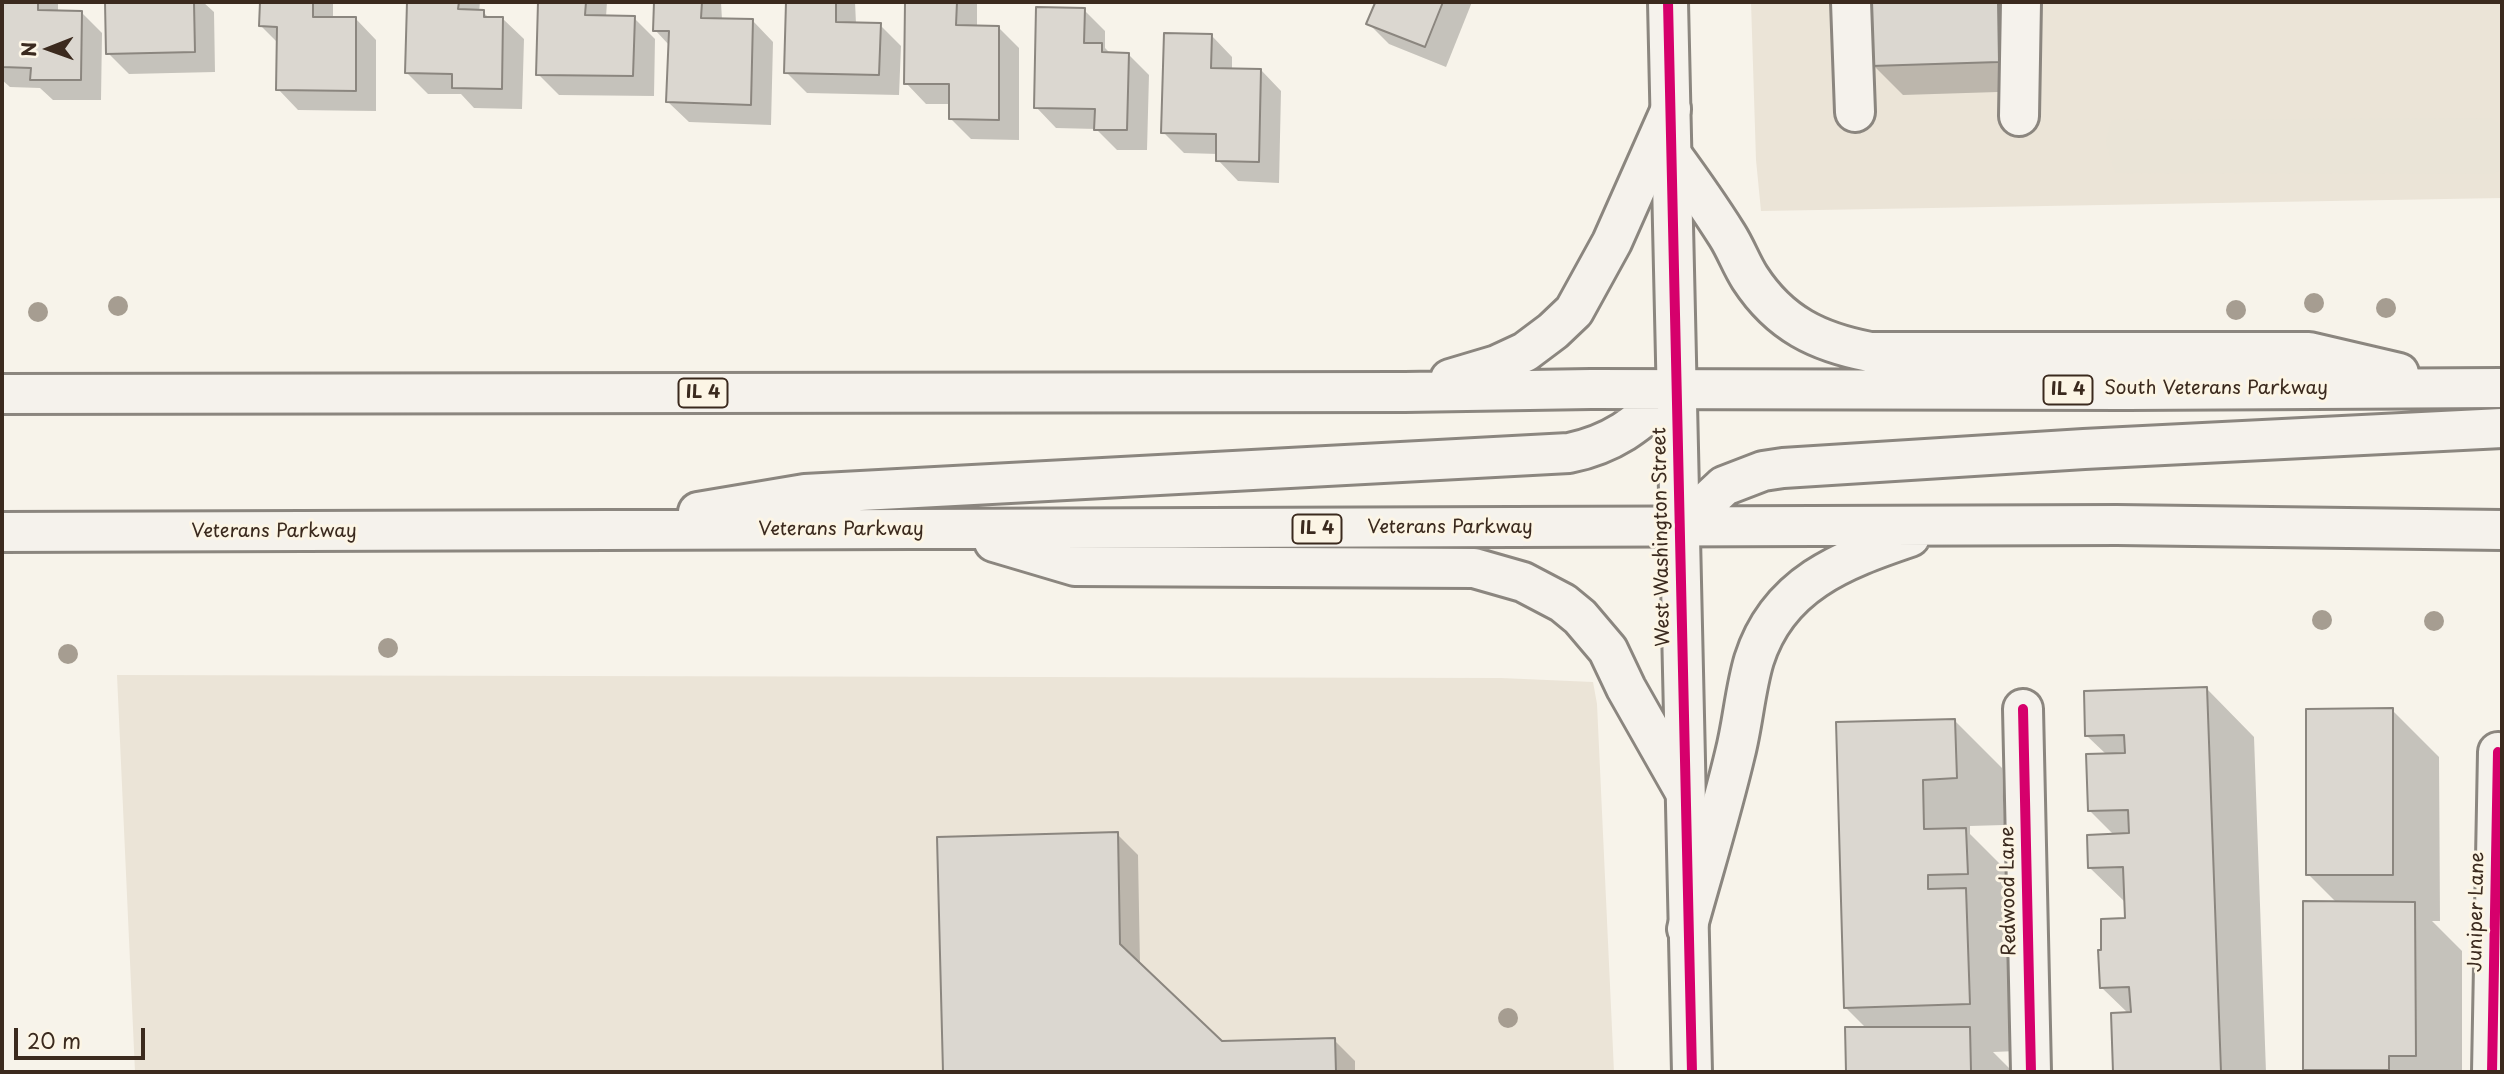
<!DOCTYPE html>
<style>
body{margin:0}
#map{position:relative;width:2504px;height:1074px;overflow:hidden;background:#f7f3ea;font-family:"Playpen Sans",sans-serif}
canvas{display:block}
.frame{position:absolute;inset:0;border:4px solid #3b2a1e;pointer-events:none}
.north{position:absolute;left:14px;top:14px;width:70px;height:70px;-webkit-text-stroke:5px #fcf5e5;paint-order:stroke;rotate:269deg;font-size:19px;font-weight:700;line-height:28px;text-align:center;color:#3b2a1e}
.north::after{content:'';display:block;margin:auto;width:24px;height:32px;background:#3b2a1e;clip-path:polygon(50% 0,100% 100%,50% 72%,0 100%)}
.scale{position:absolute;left:14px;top:1028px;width:131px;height:32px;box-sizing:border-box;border:4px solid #3b2a1e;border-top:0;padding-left:9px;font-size:21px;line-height:24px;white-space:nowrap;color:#3b2a1e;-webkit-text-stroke:5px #fcf5e5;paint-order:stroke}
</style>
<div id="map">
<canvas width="2504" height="1074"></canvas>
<div class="frame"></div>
<div class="north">N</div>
<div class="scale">20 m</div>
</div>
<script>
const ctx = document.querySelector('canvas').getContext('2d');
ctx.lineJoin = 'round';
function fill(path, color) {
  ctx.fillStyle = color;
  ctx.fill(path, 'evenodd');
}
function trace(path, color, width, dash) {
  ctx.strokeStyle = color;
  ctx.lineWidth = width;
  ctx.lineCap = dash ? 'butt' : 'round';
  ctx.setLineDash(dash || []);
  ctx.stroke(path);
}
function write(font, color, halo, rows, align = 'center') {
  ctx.font = font + ' "Playpen Sans",sans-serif';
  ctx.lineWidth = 6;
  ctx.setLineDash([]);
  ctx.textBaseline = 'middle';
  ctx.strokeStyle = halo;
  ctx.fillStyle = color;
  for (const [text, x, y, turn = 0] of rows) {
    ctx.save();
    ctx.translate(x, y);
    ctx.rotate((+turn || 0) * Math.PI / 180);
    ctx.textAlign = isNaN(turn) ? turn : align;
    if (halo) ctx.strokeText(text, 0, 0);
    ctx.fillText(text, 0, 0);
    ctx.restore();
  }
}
const built = new Path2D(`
 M1751,2H2502V198L1761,211L1756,160Z
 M117,675L1501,678L1593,682L1597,704L1614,1072H135Z`);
const green = new Path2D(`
 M2490,118L2502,126V169L2493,174L2115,173L2106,142L2111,120Z`);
const shadow = new Path2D(`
 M2,2H58V12L82,13L102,33L101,100H53L40,88L10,87L2,80Z
 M107,2H203L214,12L215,72L129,74L108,53Z
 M261,2H333V19H356L376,40V111L298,110L278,89V43L261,26Z
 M409,2H480L479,12H483L490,19H503L524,39L522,109L474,108L461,94H428L407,73Z
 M540,2H607L606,17L634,18L655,39L654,96L559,95L538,74Z
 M655,2H721L722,20L753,21L773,42L771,125L689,122L668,102L670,46L655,30Z
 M787,2H855L856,24L880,25L901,46L899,95L807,93L786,72Z
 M906,2H977V27H998L1019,48V140L971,139L950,118V104H926L906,83Z
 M1373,2H1472L1446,67L1389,44L1368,23L1376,5Z
 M1871,2H2003L2029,91L1903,95L1873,65Z
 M1084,10L1105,31V48L1111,54L1129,55L1149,75L1147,150H1117L1096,129L1056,128L1036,107Z
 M1212,36L1232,57V70H1261L1281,91L1279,183L1238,181L1218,160V154L1184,153L1163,132Z
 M2207,689L2254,737L2266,1072H2115L2113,1014H2129L2101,987L2126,920V903L2090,868L2115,836L2090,811L2107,755L2087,736Z
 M2392,710L2439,757L2440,921H2432L2462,951V1072H2308L2305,1069L2337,903L2308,874Z
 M1954,720L2002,768L2004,825L1970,826V834L2013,877L2015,921H1997L2013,937L2017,1051L1993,1052L2013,1072H1848L1847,1029H1867L1845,1007L1838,723Z
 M1117,834L1138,855L1140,965L1221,1043L1334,1040L1355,1061V1072H944L939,839Z`);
const building = new Path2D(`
 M2,2H38V10L82,11L81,80H30L31,68L2,67Z
 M105,2H194L195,52L106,54Z
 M260,2H313V17H356V91L276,90L277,27L259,26Z
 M407,2H459L458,9L484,10V17H503L502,89L452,88V74L405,73Z
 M538,2H586L585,15L635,16L633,76L536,75Z
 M654,2H702L701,18L753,19L751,105L666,102L669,31H653Z
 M786,2H836V22L881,23L879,75L784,73Z
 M905,2H957L956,25L999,26V120L949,119V84H904Z
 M1373,2H1443L1425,47L1366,24L1375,3Z
 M1870,2H1998L1999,62L1871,66Z
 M1036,7L1085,8L1084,43H1102V52L1129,53L1127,130H1094L1095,109L1034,108Z
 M1164,33L1212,34L1211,68L1261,69L1259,162L1216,161V134L1161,133Z
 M2207,687L2221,1072H2113L2111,1013L2131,1012L2129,987L2100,988L2098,950H2101V919L2125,918L2123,867L2088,868L2087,835L2129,833L2128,810L2088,811L2086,754L2125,753L2124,735L2085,736L2084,691Z
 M2393,708V875H2306V709Z
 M1955,719L1957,778L1923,780L1924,829L1966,828L1968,874L1928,875V889L1966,888L1970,1004L1844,1008L1836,722Z
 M1118,832L1120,944L1222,1041L1335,1038L1336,1072H943L937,837Z
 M2303,901L2415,902L2416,1056H2389V1070H2303Z
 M1845,1027H1970L1971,1071L1846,1072Z`);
const minor = new Path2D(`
 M1668,2L1692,1072
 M1851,2L1855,112
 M2019,116L2021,2
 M2023,709L2031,1072
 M2492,1072L2498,752`);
const highway = new Path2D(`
 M1672,155C1691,181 1710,208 1727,235C1736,249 1741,264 1750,278C1780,324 1818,342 1870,352H2309L2399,373
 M1450,379L1497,365L1525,352L1553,331L1574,311L1612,242L1671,109
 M2,394L1405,392L1591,389L2127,390L2502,388
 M698,512L805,494L1569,453C1618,443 1641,420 1677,389
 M1679,528L1724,486L1763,471L1783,468L2084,449L2502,428
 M2,532L2117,525L2502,530
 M994,542L1075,566L1474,568L1523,582L1563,603L1580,617L1608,650L1626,688L1685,792
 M1687,929C1703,871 1721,813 1735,754C1743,723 1745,690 1754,660C1778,584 1842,560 1910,537`);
const cycleway = new Path2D(`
 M1668,2L1692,1072
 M2023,709L2031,1072
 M2492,1072L2498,752`);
const trees = [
 [2314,303],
 [118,306],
 [2386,308],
 [2236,310],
 [38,312],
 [2322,620],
 [2434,621],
 [388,648],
 [68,654],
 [1508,1018]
];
const shields = [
 [2068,390,49],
 [703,393,49],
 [1317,529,49]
];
const shieldNames = [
 ["IL 4",2068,390],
 ["IL 4",703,393],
 ["IL 4",1317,529]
];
const streetNames = [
 ["South Veterans Parkway",2216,389],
 ["Veterans Parkway",1450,528],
 ["Veterans Parkway",841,530],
 ["Veterans Parkway",274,532],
 ["West Washington Street",1662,537,-91],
 ["Redwood Lane",2009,891,-91],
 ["Juniper Lane",2477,912,-89]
];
fill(built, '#ebe4d7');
fill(green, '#eae4d7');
fill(shadow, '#0003');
fill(building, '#dbd7d0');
trace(building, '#8b867f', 2);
trace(minor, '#8b867f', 44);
trace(highway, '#8b867f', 44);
trace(minor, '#f5f2ec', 38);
trace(highway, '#f5f2ec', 38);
trace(cycleway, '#d6006c', 10);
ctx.fillStyle = '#a69d91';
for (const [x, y] of trees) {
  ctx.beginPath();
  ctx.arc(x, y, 10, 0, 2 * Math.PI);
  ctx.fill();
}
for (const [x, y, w] of shields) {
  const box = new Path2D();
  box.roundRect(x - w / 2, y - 14.5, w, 29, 5);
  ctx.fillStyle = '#fcf5e5';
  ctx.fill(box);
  trace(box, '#3b2a1e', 2);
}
write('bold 18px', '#3b2a1e', null, shieldNames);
write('19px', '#3b2a1e', '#fcf5e5', streetNames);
</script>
